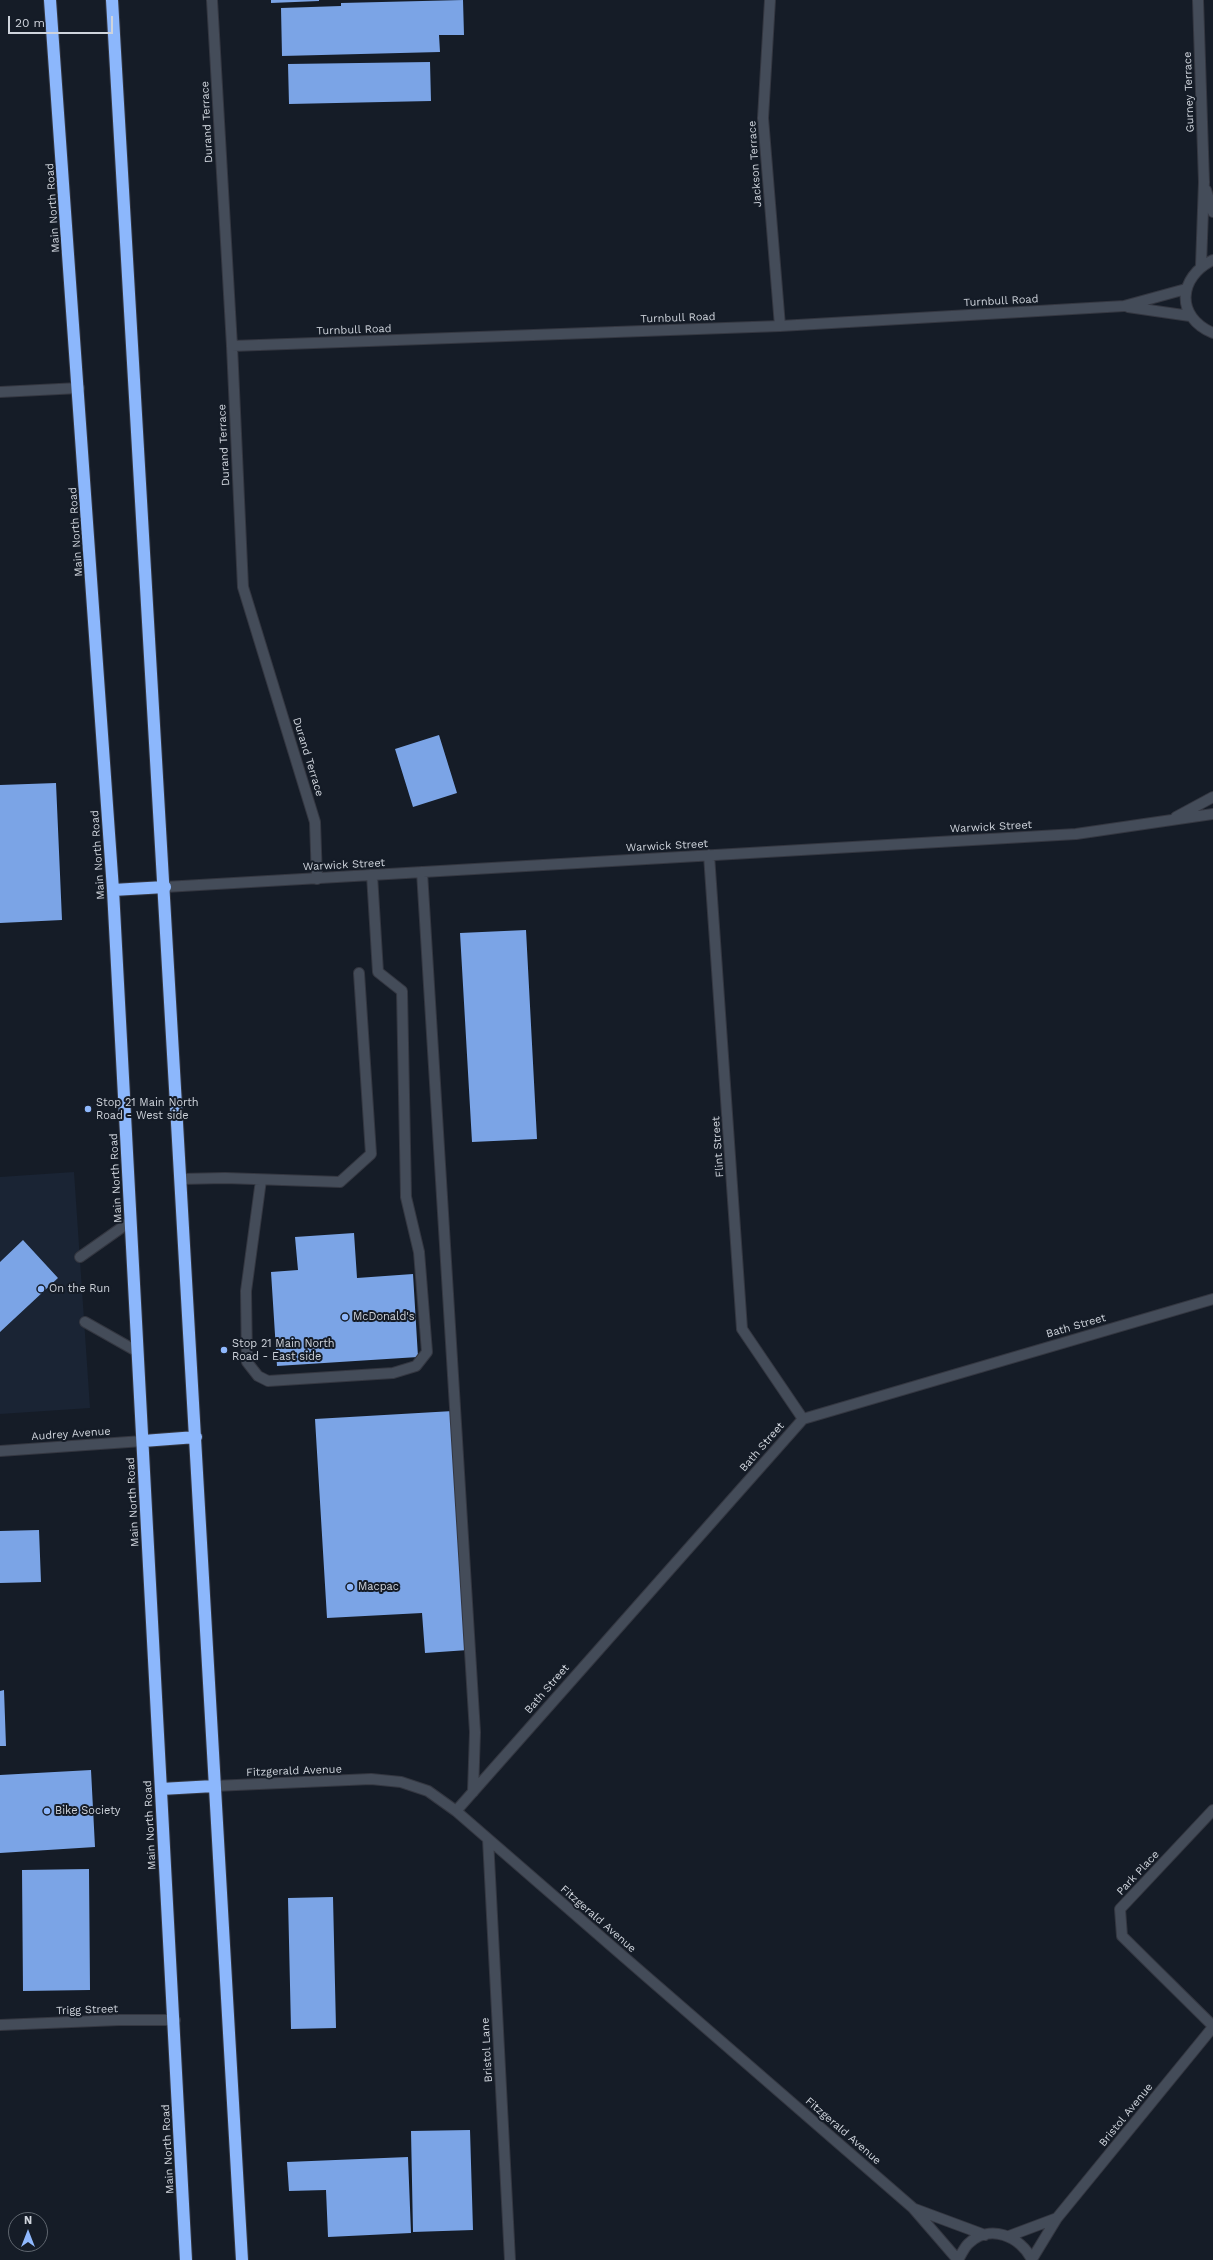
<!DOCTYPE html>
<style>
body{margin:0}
#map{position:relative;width:1213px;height:2260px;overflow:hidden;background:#151c27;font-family:"Work Sans",sans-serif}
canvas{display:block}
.north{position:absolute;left:8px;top:2212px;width:40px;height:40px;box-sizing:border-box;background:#151c27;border:1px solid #5f666f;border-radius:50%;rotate:0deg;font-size:11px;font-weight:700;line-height:16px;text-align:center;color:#cfd4dc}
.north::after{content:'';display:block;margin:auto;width:14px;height:18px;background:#8fb8fd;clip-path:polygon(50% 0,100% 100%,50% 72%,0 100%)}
.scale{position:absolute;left:8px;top:16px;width:105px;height:18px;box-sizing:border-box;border:2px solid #cfd4dc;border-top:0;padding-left:5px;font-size:12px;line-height:14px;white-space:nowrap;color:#cfd4dc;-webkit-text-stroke:3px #151c27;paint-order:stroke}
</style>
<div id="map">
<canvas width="1213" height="2260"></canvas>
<div class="north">N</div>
<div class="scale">20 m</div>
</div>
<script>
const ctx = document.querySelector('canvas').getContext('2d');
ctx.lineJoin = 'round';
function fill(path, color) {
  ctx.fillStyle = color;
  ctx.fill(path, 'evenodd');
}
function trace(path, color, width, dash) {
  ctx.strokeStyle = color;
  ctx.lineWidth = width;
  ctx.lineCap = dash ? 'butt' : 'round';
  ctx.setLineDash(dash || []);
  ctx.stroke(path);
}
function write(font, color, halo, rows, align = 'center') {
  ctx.font = font + ' "Work Sans",sans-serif';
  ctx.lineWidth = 4;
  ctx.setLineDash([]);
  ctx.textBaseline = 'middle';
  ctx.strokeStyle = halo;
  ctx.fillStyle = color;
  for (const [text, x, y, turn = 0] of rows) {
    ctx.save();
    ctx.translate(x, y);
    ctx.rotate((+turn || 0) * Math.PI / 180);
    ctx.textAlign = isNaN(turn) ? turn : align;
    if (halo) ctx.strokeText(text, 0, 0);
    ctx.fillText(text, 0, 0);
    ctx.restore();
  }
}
const built = new Path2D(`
 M74,1172L90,1408L0,1414V1177Z`);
const building = new Path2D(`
 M271,0H319V1L271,3Z
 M463,0L464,35H439L440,52L282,56L281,8L341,6V3Z
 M430,62L431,101L289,104L288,64Z
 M439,735L457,793L413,807L395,749Z
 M56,783L62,920L0,923V785Z
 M526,930L537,1139L472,1142L460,933Z
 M354,1233L357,1278L413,1274L418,1357L277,1366L271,1272L298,1270L295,1237Z
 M23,1240L58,1278L0,1332V1262Z
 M453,1411L468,1650L425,1653L422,1613L327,1618L315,1419Z
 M39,1530L41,1582L0,1583V1531Z
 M4,1690L6,1746H0V1691Z
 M91,1770L95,1847L0,1853V1775Z
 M89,1869L90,1990L23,1991L22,1870Z
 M333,1897L336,2028L291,2029L288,1898Z
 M470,2130L473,2230L413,2232L411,2131Z
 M408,2157L411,2233L328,2237L326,2190L289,2191L287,2162Z`);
const minor = new Path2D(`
 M212,0L232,346L243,587L315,822L317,879
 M770,0L763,118L780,326
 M1198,0L1204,182L1201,266
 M1206,190L1213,212
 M1213,260C1178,277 1175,317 1213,333
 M1128,307L1190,316
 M232,346L780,326L1124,306L1186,289
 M0,392L79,388
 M1176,817L1213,797
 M709,855L742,1329L803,1419
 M422,872L475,1732L473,1792
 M165,887L1076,834L1213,814
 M180,1179L225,1178L340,1182L371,1154L359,973
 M261,1180L246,1291L247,1362L258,1376L268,1381L393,1373L416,1366L427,1352L419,1252L406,1197L402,991L378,972L372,875
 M80,1257L131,1221
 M85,1322L138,1352
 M0,1451L143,1441
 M214,1786L371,1779L401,1782L428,1791L456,1811L913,2208L958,2260
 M1213,1810L1120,1909L1122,1936L1213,2026
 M456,1811L803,1419L1213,1299
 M488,1839L510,2260
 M0,2025L119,2020H175
 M915,2209L985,2235
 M1009,2236L1057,2218
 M1032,2259L1057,2218L1213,2027
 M958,2260C961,2255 964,2248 968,2244C989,2223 1021,2236 1032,2260`);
const highway = new Path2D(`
 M50,0L113,890L186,2260
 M112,0C157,753 198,1507 242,2260
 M113,890L165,887
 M143,1441L196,1437
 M161,1789L214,1786`);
const markers = [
 [88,1109,4,"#8fb8fd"],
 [41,1289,4,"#8fb8fd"],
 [345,1317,4,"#8fb8fd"],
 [224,1350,4,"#8fb8fd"],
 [350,1587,4,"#8fb8fd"],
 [47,1811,4,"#8fb8fd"]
];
const streetNames = [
 ["Gurney Terrace",1189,92,-92],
 ["Durand Terrace",207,122,-93],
 ["Jackson Terrace",755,164,-94],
 ["Main North Road",53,208,-94],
 ["Turnbull Road",1001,301,-3],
 ["Turnbull Road",678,318,-2],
 ["Turnbull Road",354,330,-2],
 ["Durand Terrace",224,445,-93],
 ["Main North Road",76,532,-94],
 ["Durand Terrace",308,757,73],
 ["Warwick Street",991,827,-3],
 ["Warwick Street",667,846,-3],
 ["Main North Road",98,855,-94],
 ["Warwick Street",344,865,-3],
 ["Flint Street",718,1147,-94],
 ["Main North Road",116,1178,-93],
 ["Bath Street",1076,1326,-16],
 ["Audrey Avenue",71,1434,-4],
 ["Bath Street",762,1447,-49],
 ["Main North Road",133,1502,-93],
 ["Bath Street",547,1689,-49],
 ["Fitzgerald Avenue",294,1771,-2],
 ["Main North Road",150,1825,-93],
 ["Park Place",1138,1873,-47],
 ["Fitzgerald Avenue",598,1919,41],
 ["Trigg Street",87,2010,-2],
 ["Bristol Lane",487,2050,-93],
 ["Bristol Avenue",1126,2115,-51],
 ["Fitzgerald Avenue",843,2131,41],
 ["Main North Road",168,2149,-93]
];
const poiNames = [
 ["Stop 21 Main North",96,1103],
 ["Road - West side",96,1116],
 ["On the Run",49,1289],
 ["McDonald's",353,1317],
 ["Stop 21 Main North",232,1344],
 ["Road - East side",232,1357],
 ["Macpac",358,1587],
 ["Bike Society",55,1811]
];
fill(built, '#1a2434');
fill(building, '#7ba4e6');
trace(minor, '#343741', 12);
trace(highway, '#343741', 14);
trace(minor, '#444c59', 10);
trace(highway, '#8cb7fc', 12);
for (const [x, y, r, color] of markers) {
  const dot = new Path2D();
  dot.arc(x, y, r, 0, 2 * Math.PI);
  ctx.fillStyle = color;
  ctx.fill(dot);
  trace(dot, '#151c27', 1.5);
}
write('11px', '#cfd4dc', '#151c27', streetNames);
write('11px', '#cfd4dc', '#151c27', poiNames, 'left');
</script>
